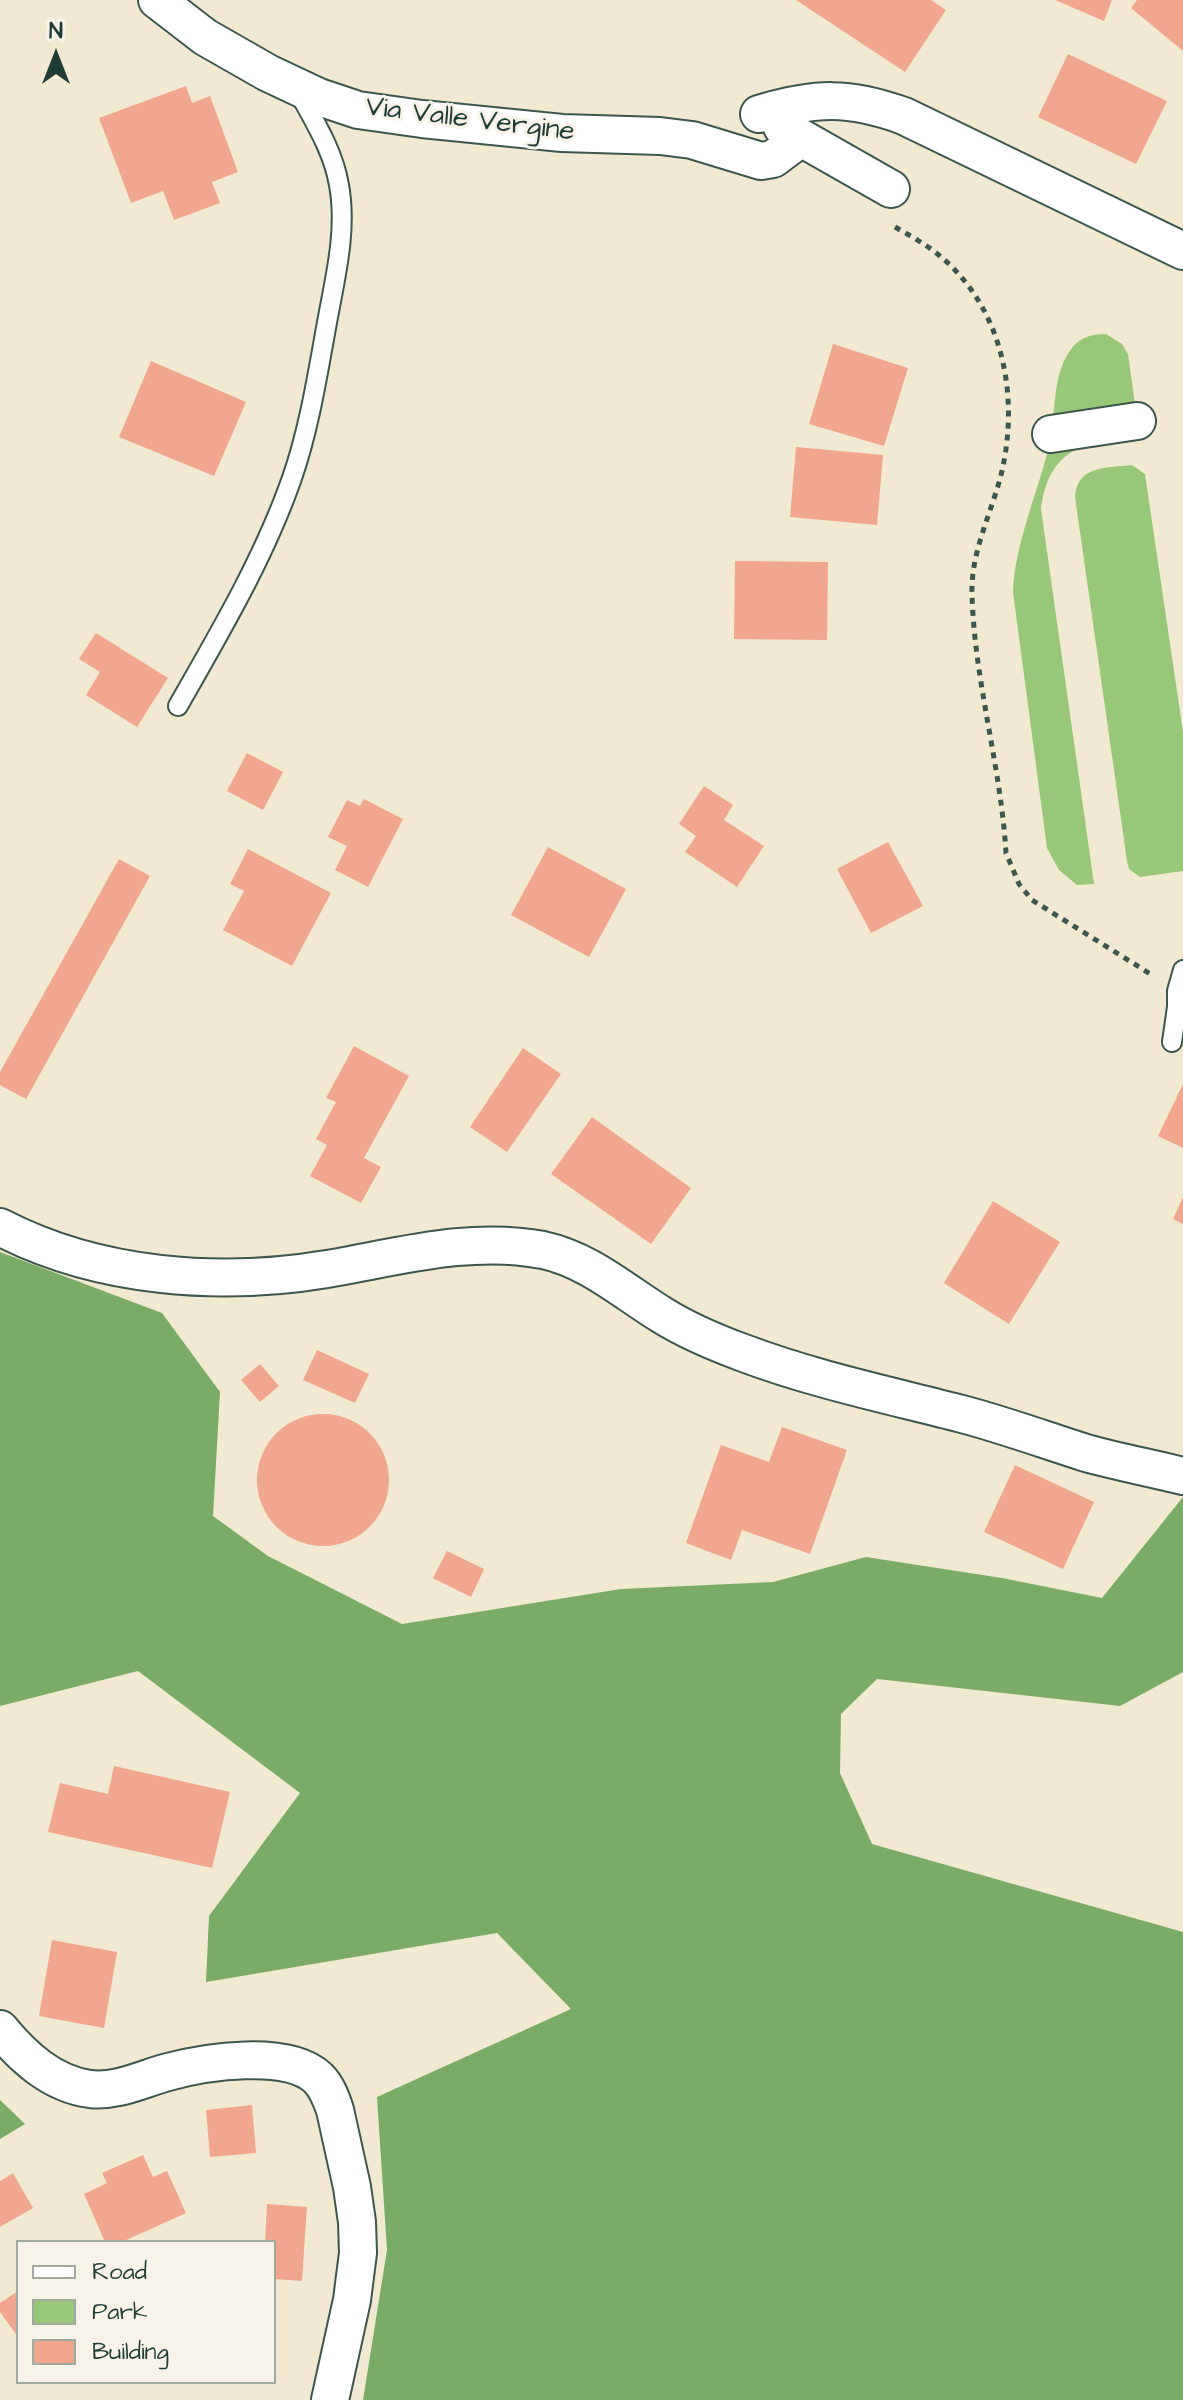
<!DOCTYPE html>
<style>
body{margin:0}
#map{position:relative;width:1183px;height:2400px;overflow:hidden;background:#f1e9d1;font-family:"Architects Daughter",sans-serif}
canvas{display:block}
.legend{position:absolute;left:16px;top:2240px;width:260px;height:144px;box-sizing:border-box;background:#f7f3e8;border:2px solid #a1aaa0;margin:0;padding:10px 14px;list-style:none;font-size:24px;color:#1f3d34}
.legend li{display:flex;align-items:center;gap:16px;height:40px}
.legend b{width:40px;border:2px solid #a1aaa0}
.north{position:absolute;left:16px;top:16px;width:80px;height:80px;-webkit-text-stroke:6px #f7f3e8;paint-order:stroke;rotate:0deg;font-size:22px;font-weight:700;line-height:32px;text-align:center;color:#1f3d34}
.north::after{content:'';display:block;margin:auto;width:28px;height:36px;background:#1f3d34;clip-path:polygon(50% 0,100% 100%,50% 72%,0 100%)}
</style>
<div id="map">
<canvas width="1183" height="2400"></canvas>
<ul class="legend">
<li><b style="height:10px;background:#fff"></b>Road</li>
<li><b style="height:22px;background:#98c877"></b>Park</li>
<li><b style="height:22px;background:#f1a78f"></b>Building</li>
</ul>
<div class="north">N</div>
</div>
<script>
const ctx = document.querySelector('canvas').getContext('2d');
ctx.lineJoin = 'round';
function fill(path, color) {
  ctx.fillStyle = color;
  ctx.fill(path, 'evenodd');
}
function trace(path, color, width, dash) {
  ctx.strokeStyle = color;
  ctx.lineWidth = width;
  ctx.lineCap = dash ? 'butt' : 'round';
  ctx.setLineDash(dash || []);
  ctx.stroke(path);
}
function write(font, color, halo, rows, align = 'center') {
  ctx.font = font + ' "Architects Daughter",sans-serif';
  ctx.lineWidth = 6;
  ctx.setLineDash([]);
  ctx.textBaseline = 'middle';
  ctx.strokeStyle = halo;
  ctx.fillStyle = color;
  for (const [text, x, y, turn = 0] of rows) {
    ctx.save();
    ctx.translate(x, y);
    ctx.rotate((+turn || 0) * Math.PI / 180);
    ctx.textAlign = isNaN(turn) ? turn : align;
    if (halo) ctx.strokeText(text, 0, 0);
    ctx.fillText(text, 0, 0);
    ctx.restore();
  }
}
const green = new Path2D(`
 M1106,334L1122,344L1128,354L1139,433C1086,442 1049,447 1041,509L1094,884L1077,885L1059,870L1047,848L1013,592C1015,542 1039,490 1050,442C1056,412 1052,378 1069,352C1078,338 1090,334 1106,334Z
 M1132,465L1145,474L1183,732V871L1140,877L1129,869L1127,861L1075,497C1077,465 1107,468 1132,465Z`);
const forest = new Path2D(`
 M0,1252L162,1313L220,1392L213,1516L268,1556L402,1624L621,1589L773,1582L866,1557L1002,1578L1102,1598L1183,1497V1672L1120,1706L877,1679L841,1714L840,1773L872,1844L1183,1932V2400H363L387,2250L377,2097L571,2009L497,1933L206,1982L209,1916L300,1793L138,1671L0,1706Z
 M0,2100L25,2124L0,2139Z`);
const building = new Path2D(`
 M796,0H931L946,10L905,72Z
 M1055,0H1112L1104,21Z
 M1137,0H1183V51L1131,8Z
 M1068,54L1167,101L1136,164L1038,117Z
 M186,86L192,103L210,96L238,172L212,182L220,203L174,220L163,191L131,203L99,118Z
 M833,344L908,368L884,446L809,424Z
 M151,361L246,402L214,476L119,437Z
 M796,447L883,455L877,525L790,517Z
 M735,561L828,562L827,640L734,639Z
 M96,633L168,678L137,727L86,695L100,672L79,659Z
 M247,753L283,772L263,810L227,791Z
 M704,786L733,805L724,820L764,846L737,887L685,852L696,836L679,824Z
 M364,799L403,819L368,887L335,870L347,846L328,837L347,800L360,806Z
 M888,842L923,906L871,933L837,869Z
 M548,847L626,889L589,957L511,915Z
 M248,849L331,893L292,966L223,930L244,891L230,884Z
 M119,859L150,876L26,1099L0,1085V1072Z
 M354,1046L409,1076L364,1158L381,1167L361,1203L310,1176L327,1145L316,1139L336,1102L326,1098Z
 M523,1048L561,1074L507,1152L470,1127Z
 M1183,1084V1148L1158,1136Z
 M592,1117L691,1188L651,1244L551,1174Z
 M1183,1197V1224L1173,1219Z
 M993,1201L1060,1242L1009,1324L944,1283Z
 M317,1350L369,1374L355,1403L303,1380Z
 M260,1364L279,1386L260,1402L241,1380Z
 M257 1480a66 66 0 1 1 132 0a66 66 0 1 1-132 0Z
 M782,1427L847,1450L810,1554L742,1530L731,1560L686,1543L721,1445L769,1462Z
 M1015,1465L1094,1502L1063,1569L984,1532Z
 M447,1551L484,1569L471,1597L433,1578Z
 M114,1766L230,1792L212,1868L48,1832L60,1783L108,1794Z
 M52,1940L117,1952L104,2028L39,2016Z
 M252,2105L256,2153L210,2157L206,2110Z
 M143,2155L153,2177L167,2171L186,2213L122,2242H105L84,2194L107,2183L102,2173Z
 M13,2173L33,2208L0,2227V2181Z
 M267,2204L307,2207L302,2281L274,2279V2242H265Z
 M18,2291V2337L0,2312V2303Z`);
const path = new Path2D(`
 M895,227C907,234 920,241 931,249C1002,301 1021,394 1001,475C991,514 971,552 972,593C974,680 1001,766 1006,853L1019,884L1032,900L1152,975`);
const lane = new Path2D(`
 M178,706C220,632 264,558 292,478C310,426 318,371 328,317C336,274 347,229 339,185C333,150 314,121 298,91
 M1183,970L1177,991V1007H1183
 M1172,1042L1177,1007`);
const street = new Path2D(`
 M157,0L205,37L268,73L319,97L358,110L422,119L562,133L660,136L692,140L761,161L773,159L801,138
 M759,114C815,97 849,96 904,116L1183,251
 M782,127L891,189
 M1051,434L1137,421
 M0,1227C98,1278 220,1287 327,1269C398,1257 470,1236 543,1250C589,1260 623,1291 662,1315C686,1330 714,1342 741,1352C812,1379 888,1395 962,1414C1004,1425 1045,1440 1086,1453C1118,1462 1151,1468 1183,1476
 M0,2029C23,2057 52,2084 90,2089C118,2092 142,2079 168,2072C205,2062 287,2049 318,2078C327,2087 331,2098 335,2110L352,2187L357,2222L358,2253L352,2300L330,2400`);
const streetNames = [
 ["Via Valle Vergine",470,121,7]
];
fill(green, '#98c877');
fill(forest, '#7aac68');
fill(building, '#f1a78f');
trace(lane, '#3e574c', 22);
trace(street, '#3e574c', 40);
trace(path, '#3e574c', 5, [6, 6]);
trace(lane, '#fff', 18);
trace(street, '#fff', 36);
write('28px', '#1f3d34', '#f7f3e8', streetNames);
</script>
